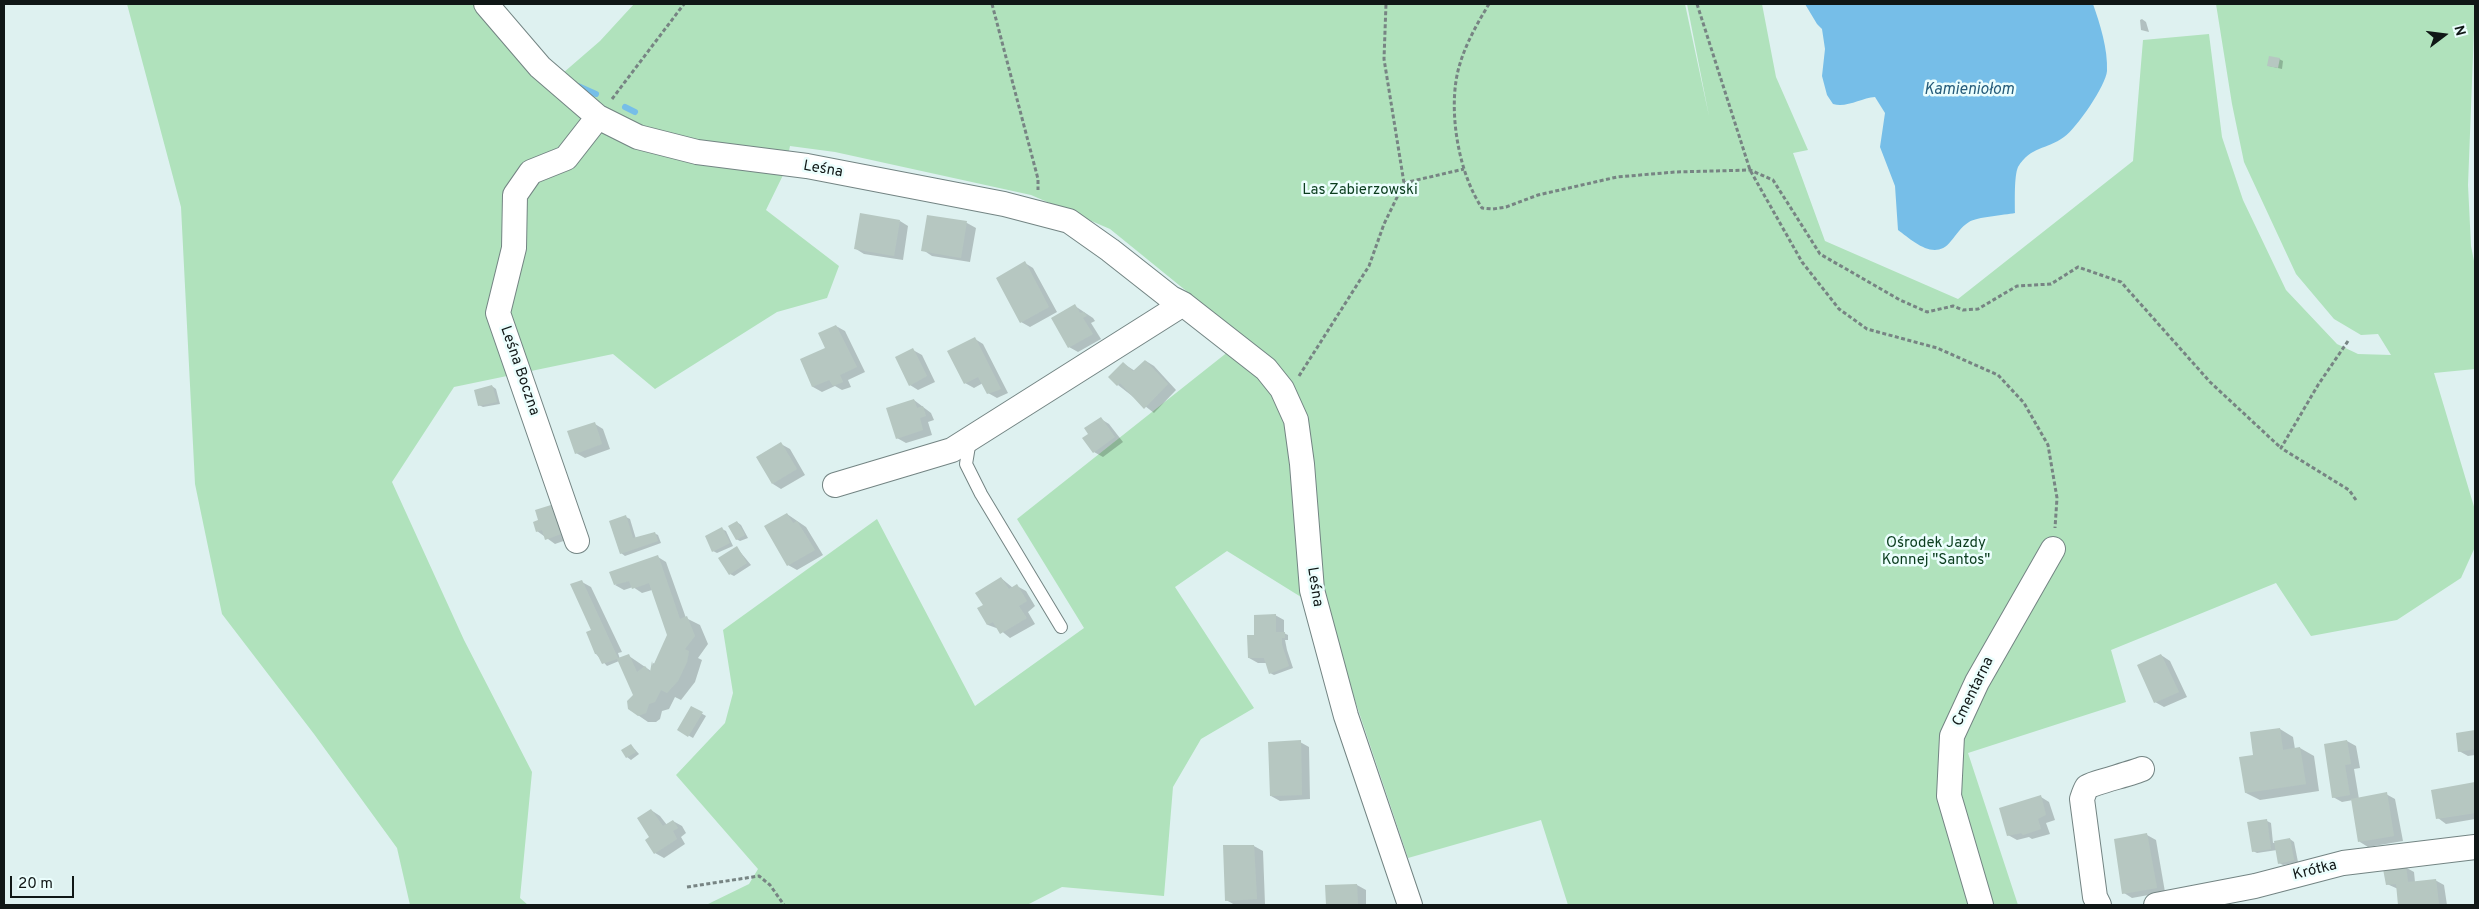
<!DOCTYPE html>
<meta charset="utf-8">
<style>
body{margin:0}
#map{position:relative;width:2479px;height:909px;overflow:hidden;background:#def1f0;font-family:Overpass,sans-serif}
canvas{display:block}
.frame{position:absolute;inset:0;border:5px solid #101716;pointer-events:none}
.north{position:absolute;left:2419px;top:10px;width:50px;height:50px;-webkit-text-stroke:4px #ebfefd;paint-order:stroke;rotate:75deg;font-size:14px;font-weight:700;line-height:20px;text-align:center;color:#101716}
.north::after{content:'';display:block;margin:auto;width:18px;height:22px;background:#101716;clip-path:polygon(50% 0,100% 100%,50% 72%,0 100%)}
.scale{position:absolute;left:10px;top:876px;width:64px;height:22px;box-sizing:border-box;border:2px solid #101716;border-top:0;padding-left:6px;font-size:15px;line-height:18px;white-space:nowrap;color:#101716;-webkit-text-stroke:4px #ebfefd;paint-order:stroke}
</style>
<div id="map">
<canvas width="2479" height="909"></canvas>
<div class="frame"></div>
<div class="north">N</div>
<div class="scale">20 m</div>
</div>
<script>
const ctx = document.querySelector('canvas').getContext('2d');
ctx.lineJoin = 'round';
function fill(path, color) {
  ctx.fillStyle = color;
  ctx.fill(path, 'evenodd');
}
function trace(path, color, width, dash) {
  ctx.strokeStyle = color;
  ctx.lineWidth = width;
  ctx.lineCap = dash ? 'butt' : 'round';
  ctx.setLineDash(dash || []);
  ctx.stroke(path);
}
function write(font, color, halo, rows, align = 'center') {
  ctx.font = font + ' Overpass,sans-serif';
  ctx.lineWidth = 5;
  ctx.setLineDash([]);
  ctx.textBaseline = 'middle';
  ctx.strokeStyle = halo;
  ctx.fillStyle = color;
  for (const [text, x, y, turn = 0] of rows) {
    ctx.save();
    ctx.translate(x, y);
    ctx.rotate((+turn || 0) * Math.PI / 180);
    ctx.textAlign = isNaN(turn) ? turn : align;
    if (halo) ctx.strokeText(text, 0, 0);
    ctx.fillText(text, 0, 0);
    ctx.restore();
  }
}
const green = new Path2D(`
 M127,4H474L510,47L548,86L600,41L634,4H1685L1709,116L1687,4H1762L1776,77L1808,150L1793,153L1825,241L1958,299L2133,161L2143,40L2209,34L2222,137L2243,200L2286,290L2337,344L2358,354L2391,355L2378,334L2361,335L2334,319L2296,274L2244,162L2232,104L2216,4H2475L2468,185L2471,246L2475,266V369L2434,373L2475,510V547L2461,578L2397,620L2311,636L2276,583L2111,650L2126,702L1968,753L2018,905H1568L1541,820L1408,858L1333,635L1318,550L1300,553L1301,597L1227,551L1175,587L1254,708L1201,739L1173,787L1164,896L1062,887L1027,905H706L749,884L758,869L676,775L725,723L733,693L723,630L877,519L975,706L1084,628L1017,519L1229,351L1243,337L1110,229L1031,195L835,152L790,146L785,171L766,210L839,266L827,298L777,312L655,389L613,354L454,387L392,482L464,640L532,772L520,898L528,905H410L397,848L314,734L222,614L195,484L181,207Z`);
const water = new Path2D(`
 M1805,4H2093C2100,24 2108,49 2107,71C2106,85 2077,128 2064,137C2046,150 2031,146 2018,167C2014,176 2015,202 2015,213C2004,215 1977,217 1969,222C1961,227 1957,234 1951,241C1935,262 1913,241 1898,230L1895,186L1880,147L1885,113L1875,97C1861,98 1847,108 1833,104L1827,95L1822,76L1825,49L1822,29L1817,24Z`);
const shadow = new Path2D(`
 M2142,19L2146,22L2149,32L2141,30L2140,20Z
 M2279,59L2283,61L2282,69L2269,66Z
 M928,217L967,223L976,228L970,262L932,256L923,250Z
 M900,221L908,226L903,260L864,254L856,249Z
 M1025,263L1033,268L1057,312L1030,327L1021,322Z
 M1075,306L1093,318L1095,321L1091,323L1101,339L1078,352L1069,347Z
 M836,326L845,331L865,372L848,380L851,387L842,390L835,386L822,392L813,387L801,360L826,349Z
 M975,339L983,344L1008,393L997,398L988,393L983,383L974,388L965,383Z
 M913,350L922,355L935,382L918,390L910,385Z
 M1146,361L1154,366L1176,390L1154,413L1118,385L1124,364L1135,371Z
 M492,386L496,389L500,404L483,407L479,405Z
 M914,400L931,413L934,420L928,422L932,435L906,443L897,438Z
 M1101,419L1109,424L1123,442L1103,457L1094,452Z
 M595,424L603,429L610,449L585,458L576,453Z
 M781,444L790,449L805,475L781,489L773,484Z
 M551,506L560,511L569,539L555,544L537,531L540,521Z
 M787,514L806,527L823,555L797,570L788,565Z
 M626,517L630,519L636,539L654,533L658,535L661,543L625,556L621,553Z
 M737,522L741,525L748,538L740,541L736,539Z
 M722,529L726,531L733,546L717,553L713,551Z
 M737,548L751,565L734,576L730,574Z
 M658,557L666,562L686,618L700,625L708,644L698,658L702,660L701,663L695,682L681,700L675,697L669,709L662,711L660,719L656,722H648L629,709L635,695L619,661L607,666L596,654L582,582L591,587L622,652L618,653L620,659L629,656L651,671L653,663L655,664L669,635L652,590L642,593L633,587L624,590L615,585Z
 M1001,578L1013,588L1017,586L1026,591L1035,606L1028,612L1035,624L1010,638L999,629L988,625L979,609L984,605Z
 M1275,615L1284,620V633L1288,635V640H1285L1287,650L1293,668L1274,675L1270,673L1267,663H1258L1249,658L1255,636Z
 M2161,655L2170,661L2187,697L2164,707L2155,702Z
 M692,708L706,716L693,738L679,730Z
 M2280,729L2293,737L2295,749L2300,748L2314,756L2319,791L2260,800L2246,793L2254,756Z
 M2475,731V755L2468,756L2459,751L2457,734Z
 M2347,741L2356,746L2360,768L2354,769L2359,799L2386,794L2395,799L2403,841L2368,847L2360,842L2353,800L2342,802L2333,797Z
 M1300,742L1309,747L1310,799L1280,801L1271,796Z
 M631,745L639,754L631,760L627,757Z
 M2475,784V819L2446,824L2438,818L2433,791Z
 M2041,797L2049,802L2055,820L2046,823L2050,834L2032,839L2029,837L2017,840L2008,835Z
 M651,810L660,816L667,825L673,821L682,826L686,833L681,837L685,844L664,858L655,853L651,838Z
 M2267,821L2271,823L2273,843L2290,839L2294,842L2298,862L2283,865L2279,863L2277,850L2257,853L2253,851Z
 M2147,835L2156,840L2165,892L2132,898L2124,893Z
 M1254,846L1263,851L1265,904L1235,905L1226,900L1224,847Z
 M2405,867L2414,872L2415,882L2435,880L2444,885L2447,905H2400L2398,889L2387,884Z
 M1357,885L1366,890V905H1327V886Z`);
const stream = new Path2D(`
 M578,86L596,94
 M625,107L635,112`);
const building = new Path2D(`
 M2269,56L2280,58L2278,68L2267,66Z
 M860,213L900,220L894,256L854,249Z
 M927,215L967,221L961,258L921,251Z
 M1025,261L1049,307L1020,323L996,278Z
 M1075,304L1080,313L1084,312L1087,316L1083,318L1093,334L1068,348L1051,318Z
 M836,325L857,367L840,375L843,382L833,386L829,380L812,387L800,359L825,348L818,333Z
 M975,337L1001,389L999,390L987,394L978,377L964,384L947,351Z
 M913,348L927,376L909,386L895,357Z
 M1145,360L1168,384L1144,409L1120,383L1117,386L1108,377L1123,362L1133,371Z
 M492,385L497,402L478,406L474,390Z
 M914,399L917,408L923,406L926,416L920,418L923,430L896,439L886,408Z
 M1101,417L1115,437L1093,453L1082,438L1088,434L1084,428Z
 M595,422L602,444L575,454L567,431Z
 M781,442L797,469L772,484L756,457Z
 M551,505L561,534L545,540L542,530L536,532L533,522L538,520L535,510Z
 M787,513L793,523L797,521L815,550L787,566L764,526Z
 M626,515L633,538L655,532L658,541L620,554L609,521Z
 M737,521L745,535L736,540L728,526Z
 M722,527L730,543L712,552L705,536Z
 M737,546L747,563L729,575L718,558Z
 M658,555L680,619L687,616L695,636L685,649L689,651L687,662L678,681L667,693L661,690L655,702L649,704L646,713L638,716L628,709L627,701L633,695L617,659L602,664L597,654H595L586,632L591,630L570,584L582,580L618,658L629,654L637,672L645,666L650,672L652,661L653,666L667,635L649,583L632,589L629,581L614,585L609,572Z
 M1001,577L1009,589L1017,584L1027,601L1019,606L1027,618L1000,634L993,622L987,625L977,608L983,605L975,593Z
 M1276,614V632H1285V638H1282V645L1289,666L1269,674L1264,658H1248L1247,635H1254V615Z
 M2161,654L2179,692L2154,703L2137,665Z
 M691,706L703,712L688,737L677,730Z
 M2280,728L2283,750L2300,747L2306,784L2245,793L2239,757L2253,755L2250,732Z
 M2475,730V749L2458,752L2456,733Z
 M1301,740L1302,795L1270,796L1268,742Z
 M2347,740L2351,764L2345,765L2350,795L2332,798L2324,744Z
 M631,744L636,752L626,758L621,750Z
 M2475,782V813L2436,819L2431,790Z
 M2387,792L2394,836L2358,842L2351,799Z
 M2041,795L2046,815L2038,819L2041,829L2023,835L2021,833L2007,836L1999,808Z
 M651,809L663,826L673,820L678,828L673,831L677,839L654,854L645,840L649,837L637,818Z
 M2267,819L2271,849L2252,852L2247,822Z
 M2147,833L2157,888L2122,894L2114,839Z
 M2290,838L2294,860L2278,864L2274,841Z
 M1223,845H1254L1257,899L1225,901Z
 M2406,866L2408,882L2436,879L2439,905H2398L2396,884L2386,885L2383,869Z
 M1357,884L1358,905H1326L1325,885Z`);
const path = new Path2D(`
 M992,4L1038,179V190
 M1489,4C1475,27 1460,54 1456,81C1450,121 1460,175 1482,208L1493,209L1506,207L1538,195L1617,177L1675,172L1750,170L1773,180L1820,254L1900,300L1927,312L1953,306L1963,310L1978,309L2017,286L2051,284L2078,267L2121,282L2210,382L2281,448
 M1697,4L1750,170L1802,262L1839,309L1867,329L1937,348L1998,375L2024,403L2048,445L2057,498L2055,528
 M612,99L684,4
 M1404,183L1464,169
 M2348,341L2318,385L2281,448L2349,490L2356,500
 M1299,376L1369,266L1384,224L1404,183L1384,59L1386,4
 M687,887L759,876L770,885L784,905`);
const service = new Path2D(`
 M970,440L966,464L981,494L1061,627`);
const minor = new Path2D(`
 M486,4L540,67L598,117L638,137L697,152L807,166L1004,204L1069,221L1110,250L1171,298L1183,304
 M835,485L952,450L1183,304L1266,369L1282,389L1296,420L1302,464L1312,590L1346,716L1410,905
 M577,541L498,313L514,248L515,195L531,172L566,158L598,117
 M1981,905L1949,796L1952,736L1977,682L2053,549
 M2099,905L2095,897L2082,799C2083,796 2085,790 2087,787C2090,784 2133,773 2142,769
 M2156,905L2255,886L2343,863L2475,847`);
const streetNames = [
 ["Leśna",823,170,10],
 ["Leśna Boczna",519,371,71],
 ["Leśna",1314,587,81],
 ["Cmentarna",1974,692,-64],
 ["Krótka",2315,871,-14]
];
const parkNames = [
 ["Las Zabierzowski",1360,191],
 ["Ośrodek Jazdy",1936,544],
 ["Konnej \"Santos\"",1936,561]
];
const waterNames = [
 ["Kamieniołom",1969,91]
];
fill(green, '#b0e2bc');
fill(water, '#76bee8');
fill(shadow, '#0003');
trace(stream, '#76bee8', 6);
fill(building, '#b6c7c1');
trace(service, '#738483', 14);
trace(minor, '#738483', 26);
trace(path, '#778483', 3, [4, 2.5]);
trace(service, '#fff', 12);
trace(minor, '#fff', 24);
write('15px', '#101716', '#ebfefd', streetNames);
write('15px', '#0b3d1e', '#ebfefd', parkNames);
write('italic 16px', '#275d7b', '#ebfefd', waterNames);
</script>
